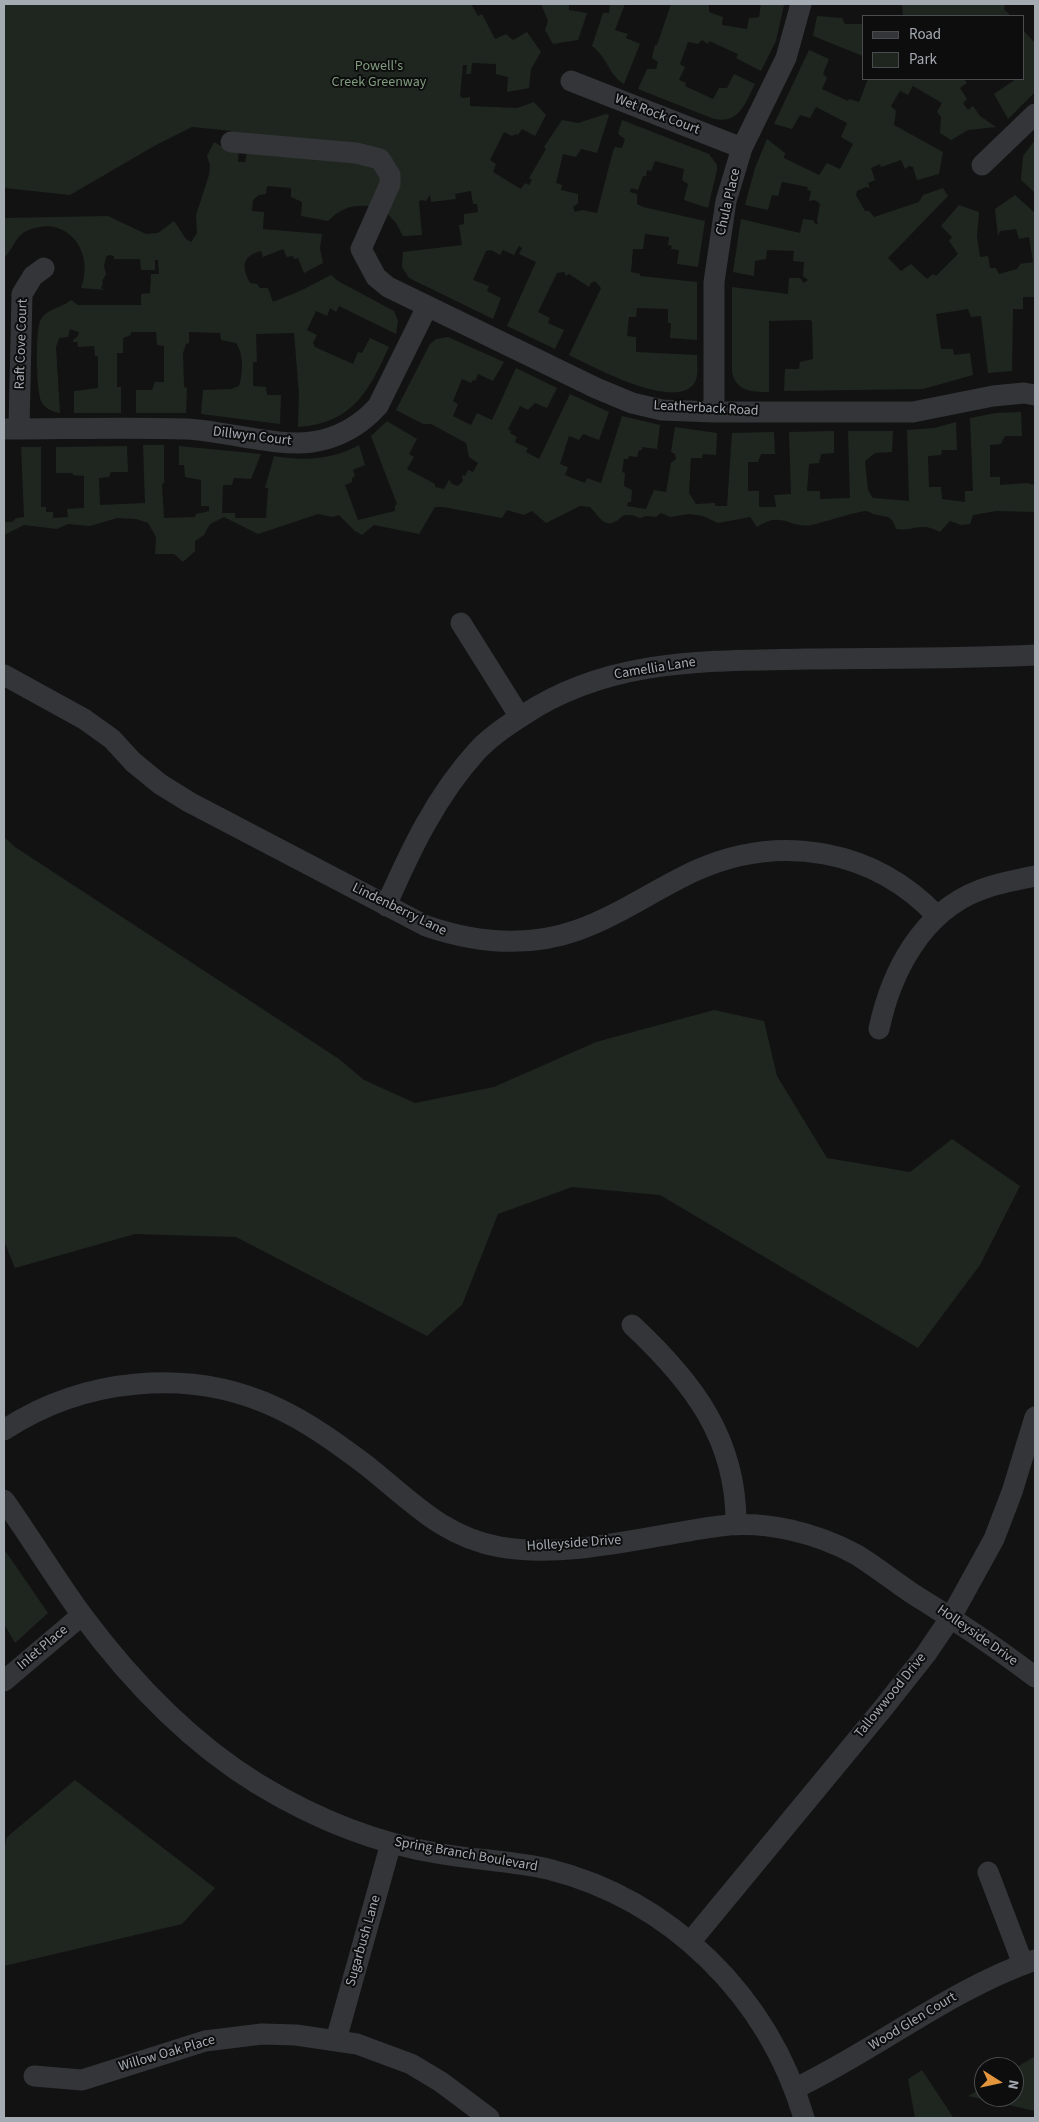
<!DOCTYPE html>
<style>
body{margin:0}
#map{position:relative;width:1039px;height:2122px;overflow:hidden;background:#121213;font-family:"Source Sans 3",sans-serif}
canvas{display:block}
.frame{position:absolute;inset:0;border:5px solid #a5abb3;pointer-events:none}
.legend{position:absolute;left:862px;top:15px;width:162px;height:65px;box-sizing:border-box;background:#0d0d0e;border:1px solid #4a4c50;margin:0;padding:6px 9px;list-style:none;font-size:15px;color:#a5abb3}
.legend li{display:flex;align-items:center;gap:10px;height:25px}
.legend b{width:25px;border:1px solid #4a4c50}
.north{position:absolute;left:974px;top:2057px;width:50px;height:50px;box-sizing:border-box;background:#0d0d0e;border:1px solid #4a4c50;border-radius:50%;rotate:100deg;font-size:14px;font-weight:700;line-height:20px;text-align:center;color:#a5abb3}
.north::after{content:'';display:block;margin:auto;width:18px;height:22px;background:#e2953c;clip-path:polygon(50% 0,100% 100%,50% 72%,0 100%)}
</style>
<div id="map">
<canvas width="1039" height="2122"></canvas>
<div class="frame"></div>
<ul class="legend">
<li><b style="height:6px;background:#333538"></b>Road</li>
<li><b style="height:14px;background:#1f261f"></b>Park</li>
</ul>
<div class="north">N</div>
</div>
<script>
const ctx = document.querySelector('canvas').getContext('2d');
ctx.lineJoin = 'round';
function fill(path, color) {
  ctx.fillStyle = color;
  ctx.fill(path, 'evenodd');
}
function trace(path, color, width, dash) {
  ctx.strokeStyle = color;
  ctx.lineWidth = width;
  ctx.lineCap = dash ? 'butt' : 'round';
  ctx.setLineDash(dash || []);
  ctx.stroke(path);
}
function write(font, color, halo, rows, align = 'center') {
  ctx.font = font + ' "Source Sans 3",sans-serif';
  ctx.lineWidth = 4;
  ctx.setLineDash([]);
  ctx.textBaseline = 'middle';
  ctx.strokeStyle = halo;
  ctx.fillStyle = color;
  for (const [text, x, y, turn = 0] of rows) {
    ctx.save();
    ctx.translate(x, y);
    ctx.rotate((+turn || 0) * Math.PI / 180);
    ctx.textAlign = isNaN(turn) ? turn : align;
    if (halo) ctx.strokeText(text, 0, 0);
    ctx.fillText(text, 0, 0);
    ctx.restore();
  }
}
const green = new Path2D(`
 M4,4H471L478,16L482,14L495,39L506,34L513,40L527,32L541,52L531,69L529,88L507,92L508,77L496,74V64L472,63L471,74H466L467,65H463L460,96L462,98L470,97V106L517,108L534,102L546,115L535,136L522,129L518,135L516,134L512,136L504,132L490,160L496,164L493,172L521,189L525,183L529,185L532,180L529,178L546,149L544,147L562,120L578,123L606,114L609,115L597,153L581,149L576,157L563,154L556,183L562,185L561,190L578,194V203L573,207L575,212L582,210L597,213L613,151L615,147L622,148L625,139L618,134L622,120L709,154L717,165V170L708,208L684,200L688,184L682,180L684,169L655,161L651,171L647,170L646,176H643L638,190L631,188L630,192L637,194V204L643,207L705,221L698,267L677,264L679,250L671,249L672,246L668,245L669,237L645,234L643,249H633L631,272L640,274V276L697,282V340L670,338L671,323H668V309L637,308L636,317H629L627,336L636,337V352L697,355C697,364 699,374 695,382C678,413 591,366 569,355L601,288L595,281L591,283L589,287L569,274L566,276L564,272L557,273L538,312L550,318L548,323L564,330L555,349L507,326L536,262L519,254L522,248L519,246L514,255L503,250L500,255L491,250L486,251L473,280L489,286L487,291L501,298L493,319L409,278L402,267L403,252L462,245L459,225L464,224V214L478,212L477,204H473L471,191L455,194L456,199L431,202L430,195L426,201L421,200L419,202L422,235L403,236L396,223L384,210L393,169L231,140L232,131L192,127L156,145L70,195L4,188Z
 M541,4H569V10L587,13L578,40L553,44L545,30L548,21Z
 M610,4H625L615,30L628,34L626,38L640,44L624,84C609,75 607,57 592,46L603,13H609Z
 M671,4H709V12L723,17L722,25L747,29L749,18L759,17L761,4L784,5L776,41L761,71L736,58L738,54L709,41L708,44L702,40L698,44L688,42L680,64L685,67L679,80L686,83L685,86L713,99L719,88H727L734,74L755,84C745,103 740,124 714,119L638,89L647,69H656L658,62L652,58L655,45H657Z
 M902,4H1005L1004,9L1011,16H903Z
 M817,16L842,18L845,24H863V56L813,36Z
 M1023,30L1035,43V92L1008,119L994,94L1016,79H1023Z
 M809,50L829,59L823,74L827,78L822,89L848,101L849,99L859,102L868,79H964L967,83L960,88L967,99L963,103L968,110L973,106L980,116L996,127L968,130L951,140L940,133L941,117L937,112L942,103L913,86L908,95L900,91L891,106L896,111L894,125L943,152L939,174L917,180L913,167L909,166L905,169L901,160L881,167L880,164L871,168L875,180L868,183L870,188L866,187L857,191L856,195L865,211H869L874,217L919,202L923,195L943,188L948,196L888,258L901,271L911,264L927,279L933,274L936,276L958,254L949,241L952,237L941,226L959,205L979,212L977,236L980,257L988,256L990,268H996L999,274L1017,269L1020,264L1033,262L1029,237L1019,239L1016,229L1000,231L998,236L995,209L1015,195L1035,213V297H1023V309H1013L1012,371L988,373L981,316L971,317L968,309L936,314L941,349H953L954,355L970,353L973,375L923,389L784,391L785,369H799L800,362L813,359L812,321L809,320L769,321V392C753,392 736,392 732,372V287L788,294L789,278H800L804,283L808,280L803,276L804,262L793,261L794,251L767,250L766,259L755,261L754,276L733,272L741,219L800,233L803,219L813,220L816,225L818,223L817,220L820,204L815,200L809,201L811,191L807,190L808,187L782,182L778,196L772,195L768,210L745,205L755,168L767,139L785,153L784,158L819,175L827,163L840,169L853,144L841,137L847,123L816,107L810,118L800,115L792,129L774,124Z
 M1035,140V193L1021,180L1023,156Z
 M214,142L221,146L239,147L238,162H245L247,151L330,155L384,170L375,207C356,204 343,206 328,221L301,216L302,202L291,197V188L267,186L266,194L259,195L253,200L252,211L264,212L263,229L322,234L320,248L323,263L304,273L298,258L294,259L293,256L287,257L283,249L263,257L261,251C241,256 242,268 250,283L257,284L260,288H268L273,302L302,290L331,275L338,281L394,311L398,321L396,334L339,306L336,312L330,308L327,316L316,311L307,330L317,335L313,343L315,347L353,364L358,352L362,353L370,338L389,347C368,392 353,423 298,427L299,394L294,333L256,334L257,362H253V386L266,387L267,395H281L280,424L201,414L203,390L231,389L239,386C243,373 244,354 236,343L221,340L220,333L189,332V343L186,344L183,353L184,387L187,388L186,413H136V390H152L155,382H164V346L157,345L156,332H131V335L123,338V353H117V387H121V413H74V391L98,388V356H95L94,346L78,347L77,342H73V340L78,336L79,332L70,329L68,337L59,338L56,347L60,413C52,412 44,408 41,401C36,389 35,328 41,319C48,308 62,308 71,300L78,305H141V294L150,293L151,274H159L158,260H155V270H141L140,259H114V256L109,255L106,257L104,266L106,274L102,281L103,283L101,288L105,290L81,288C95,253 68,214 29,230C15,235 13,250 4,258V218L108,216L146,234L158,233L174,221L186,239L191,242L197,233L196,215L209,175L210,165L207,156Z
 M448,337L504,362L493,381L478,374L475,381L473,380L471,383L462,379L453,401L458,404L453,416L471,425L477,413L492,420L516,368L557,388L547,408L535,403L528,410L520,406L508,429L511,431L510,433L517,437L515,442L528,448L526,452L539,459L570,394L609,412L599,440L583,434L579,440L569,436L560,464L568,467L565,475L585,483L587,478L601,483L622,416L660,425L657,449L642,447V450H639L637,457L629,456L628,459H624L622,472L625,473L624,486L632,490L631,502H628L627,506L646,509L654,490L666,492L671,463L676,459L675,454L671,452L675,427L717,433L716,455L703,454L702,458H691L689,493L696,504L715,503V506H727L732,433L774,432L775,454H761L758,462H748V491H759V507H776L774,495L791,494L789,432L834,431V453L821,454L819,463L809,464L807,491H820V499L850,498L848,431H893L892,452L875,453L865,461L868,490L873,498L909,501L907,430L934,428L956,422L957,450H942L941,455L928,456L929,487H941L942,499L965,502V491H973L970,418L996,413L1021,412L1022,436H1005L1001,444L990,445V477H1000V485L1027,483L1035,485V512L996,511L973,515L970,524L961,525L950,521L940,532C919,521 914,532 896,529C892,516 889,517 877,515C874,515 870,512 867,511C861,510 821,523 812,525C788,529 784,510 757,527L750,517L718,523L703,516L689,514L670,517L661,513L656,517L646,516L640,518L632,515H624C606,532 602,520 590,507L580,506L546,523L532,511L524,515L507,510L502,518L443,507H435L419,534L374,525L362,535L355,531L339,515L332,517L318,514L258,534L224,517L210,524L204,535L195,541V551L183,562L174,554H155L156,537L148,523L136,519L117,518L90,526L68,524L57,529L24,525L4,535V522H12L16,518L24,517L21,447H41V507H46V512H53V518L68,517L67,509L84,508V476L73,475V473H56V447L127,446L128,472H111L109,477L99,478L100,505L145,503L143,445H164V483L162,484L164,518L195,517L196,514L209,511V506H201V480L185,477L184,465H179V446L261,454L251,479L234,478L232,485H223L222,513H235V518H266L268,488H265L274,456C304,461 332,460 359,445L365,465L353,470L355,476L352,478V482L345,485L358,520L395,511V506L397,504L371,436L387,421L417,439L409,454L414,457L407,469L435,484V487L444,489L449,480L452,484L458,486L463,481L462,475L465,476L468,470L473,472L478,463L469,457L466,443L431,424H423L396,410L430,344L436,339Z
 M4,837L15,847L339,1059L364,1080L415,1103L494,1087L596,1042L714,1010L764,1021L777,1076L827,1158L910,1172L952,1139L1020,1186L980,1265L918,1348L660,1195L572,1187L498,1214L462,1305L427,1336L236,1237L135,1234L15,1268L4,1241Z
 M4,1549L48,1613L15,1643L4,1624Z
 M75,1780L215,1888L182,1924L4,1966V1849L7,1837Z
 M1035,2056V2111L968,2096L984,2087V2097H1014V2069Z
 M922,2070L953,2117L954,2118H915L908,2079Z`);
const minor = new Path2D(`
 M571,81L742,148
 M231,142L356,153L380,159L390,175V184L361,249L376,277L388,287L596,388L632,403L662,410L714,412H913L993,396L1024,393L1035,395
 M982,165L1035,114
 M714,412V282L726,201L742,148L786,58L801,4
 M4,429C65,429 126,427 187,429C225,431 277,447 312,442C339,438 360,426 378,406L427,307
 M19,429L22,294L33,276L44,268
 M461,623L520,717
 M4,675L84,719L112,739L133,762L160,784L189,802L426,926C476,943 528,948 578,930C620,915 657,888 697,870C780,833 874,849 937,916
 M386,906C410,851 436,796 477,751C489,738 506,726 522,716C608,658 706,661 806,659C882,658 959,659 1035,655
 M879,1029C891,972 922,912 980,890C997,883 1017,880 1035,876
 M632,1325C693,1382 737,1439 736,1525
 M4,1430C83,1378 189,1367 275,1407C308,1422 338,1444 366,1465C409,1499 442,1537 500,1547C569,1559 651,1535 720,1526C766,1520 817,1533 857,1555C876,1567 894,1581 913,1594C955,1620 996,1647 1035,1677
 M4,1500C31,1538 55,1578 82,1615C131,1681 188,1741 258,1784C314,1818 378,1844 442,1854C477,1860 513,1861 548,1869C671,1900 768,1996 804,2118
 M4,1681L82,1615
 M988,1872L1023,1964
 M691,1941L880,1712L926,1654L951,1617L994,1539L1012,1492L1035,1417
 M336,2040L391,1843
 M34,2076L82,2080L205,2041L262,2034L296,2035L357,2044L411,2064L441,2082L489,2118
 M794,2089C876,2050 949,1990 1035,1960`);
const parkNames = [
 ["Powell's",379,67],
 ["Creek Greenway",379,83]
];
const streetNames = [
 ["Wet Rock Court",657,115,21],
 ["Chula Place",729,202,-77],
 ["Raft Cove Court",22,344,-88],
 ["Leatherback Road",706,409,3],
 ["Dillwyn Court",252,437,7],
 ["Camellia Lane",655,669,-9],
 ["Lindenberry Lane",399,910,26],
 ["Holleyside Drive",574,1544,-4],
 ["Holleyside Drive",977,1636,35],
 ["Inlet Place",43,1648,-40],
 ["Tallowwood Drive",891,1696,-51],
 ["Spring Branch Boulevard",466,1855,10],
 ["Sugarbush Lane",364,1941,-74],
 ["Wood Glen Court",913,2022,-31],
 ["Willow Oak Place",167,2054,-16]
];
fill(green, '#1f261f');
trace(minor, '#333538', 21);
write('14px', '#7f9c7d', '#0d0d0e', parkNames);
write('14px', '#a5abb3', '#0d0d0e', streetNames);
</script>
